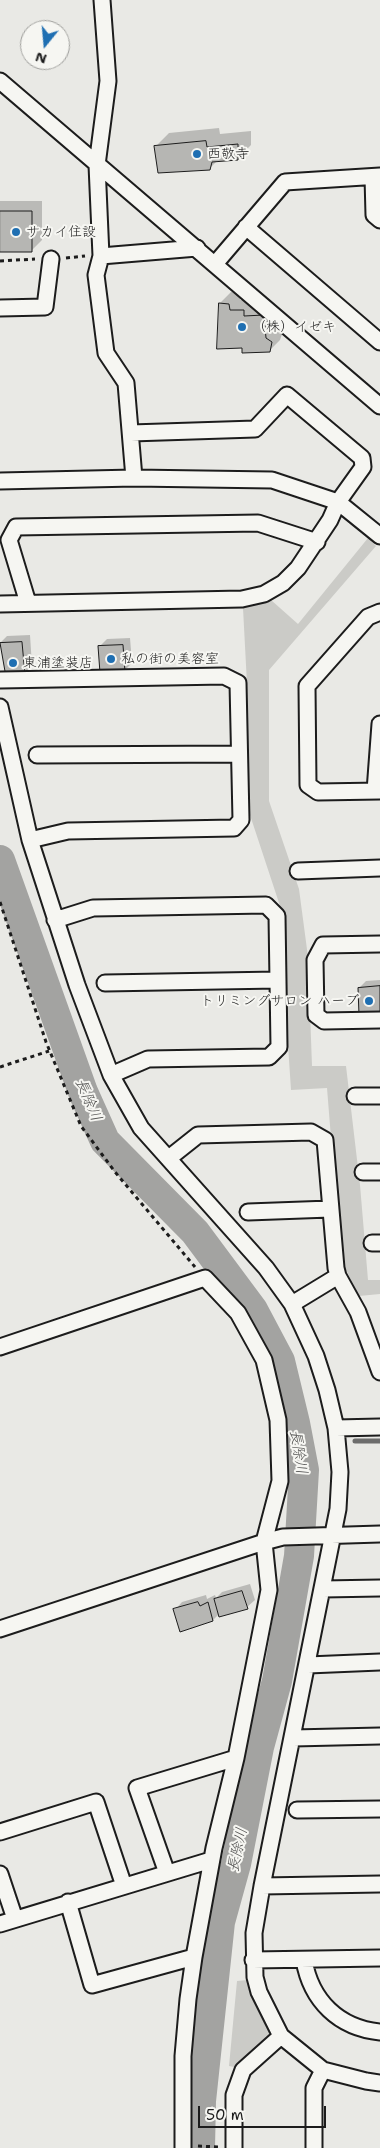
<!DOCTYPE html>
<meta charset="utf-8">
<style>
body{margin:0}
#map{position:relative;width:380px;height:2148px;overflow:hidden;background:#e9e9e5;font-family:"Shantell Sans",sans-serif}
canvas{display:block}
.north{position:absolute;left:20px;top:20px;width:50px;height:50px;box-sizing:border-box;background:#f6f6f2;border:1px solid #9f9f9c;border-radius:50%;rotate:197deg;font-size:14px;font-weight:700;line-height:20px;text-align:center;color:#1c1c1c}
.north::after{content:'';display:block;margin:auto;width:18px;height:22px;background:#1f6fb2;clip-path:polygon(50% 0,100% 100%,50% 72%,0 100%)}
.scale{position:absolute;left:198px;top:2106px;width:128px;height:22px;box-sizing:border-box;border:2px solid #1c1c1c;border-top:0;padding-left:6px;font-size:15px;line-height:18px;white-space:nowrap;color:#1c1c1c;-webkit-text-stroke:4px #f6f6f2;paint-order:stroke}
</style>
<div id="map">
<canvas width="380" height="2148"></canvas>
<div class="north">N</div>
<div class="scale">50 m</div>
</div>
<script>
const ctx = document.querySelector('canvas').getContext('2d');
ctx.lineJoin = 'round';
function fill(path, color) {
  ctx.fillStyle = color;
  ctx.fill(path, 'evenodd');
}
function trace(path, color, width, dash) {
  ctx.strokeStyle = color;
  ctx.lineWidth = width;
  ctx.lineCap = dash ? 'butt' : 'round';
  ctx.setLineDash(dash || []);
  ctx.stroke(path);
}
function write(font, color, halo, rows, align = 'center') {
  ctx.font = font + ' "Shantell Sans","Klee One",sans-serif';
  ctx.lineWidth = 4;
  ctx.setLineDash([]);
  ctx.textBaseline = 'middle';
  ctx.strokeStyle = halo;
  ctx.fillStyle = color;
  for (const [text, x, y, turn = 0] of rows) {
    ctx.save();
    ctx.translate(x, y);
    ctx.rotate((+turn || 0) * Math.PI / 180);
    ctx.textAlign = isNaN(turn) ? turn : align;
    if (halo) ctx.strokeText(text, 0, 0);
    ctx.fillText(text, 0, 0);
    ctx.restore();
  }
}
const green = new Path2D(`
 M368,538L376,546L269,670V801L299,889L308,957L312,1066H346L360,1185L368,1280H380V1294L359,1296L345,1268L337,1213L327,1088L291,1090L281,940V909L249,812L247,684L243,608L271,600L298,624Z
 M248,1980C254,2000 262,2018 274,2035L239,2068L229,2066L237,1981Z`);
const shadow = new Path2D(`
 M219,128L220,134L251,131V145L237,159L217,161L209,169L156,146L169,133Z
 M0,201H42V240L31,251H0Z
 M231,292L240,293V300H255L254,306L275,305L276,327L283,331L280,340L269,351L244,346L220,303Z
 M30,635L32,666L25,673L7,676L0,643L7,636Z
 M130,638L132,663L124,671L99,647L107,639Z
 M380,980V1013L359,988L366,981Z
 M250,1584L255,1600L247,1607L219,1614L213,1620L175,1610L182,1602L206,1595L207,1599L215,1595L216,1598L222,1592Z`);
const stream = new Path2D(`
 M355,1441H380
 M299,1442L310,1443`);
const river = new Path2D(`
 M0,860L83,1092L105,1141L195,1232L253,1310L280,1361L295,1423L304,1470L299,1556L277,1681L259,1747L236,1864L220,1922L201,2101L200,2148`);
const building = new Path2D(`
 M206,141L207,147L238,144V160L212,162L210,170L158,173L154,146Z
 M0,211H32V252H0Z
 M219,303L229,304L230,310H244V316L264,315L266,338L272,342L270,352L242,353V348L217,349Z
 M22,642L25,675L6,677L0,643Z
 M123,645L125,672L100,673L98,646Z
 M380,986V1014L359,1015L358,988Z
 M242,1591L248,1609L219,1617L214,1599Z
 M198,1602L200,1606L208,1602L213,1621L180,1632L173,1609Z`);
const path = new Path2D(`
 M66,258L85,256
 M0,261L35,259
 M0,902L46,1042L81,1126L115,1172L195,1267
 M0,1067L49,1051
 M198,2146L219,2147`);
const street = new Path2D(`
 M102,0L108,81L97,165L101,256L96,275L106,353L126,383L134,478
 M0,81L380,406
 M373,177L374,215L380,220
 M246,227L380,342
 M101,256L197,248
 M215,264L285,182L380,176
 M0,308L45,307L51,259
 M0,481L134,478L272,480L338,502L380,536
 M28,603L9,540L16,527L258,523L317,542
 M0,604L242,599L264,594L283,583L298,568L330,520L338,502L363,467L362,458L287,395L255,429L131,433
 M380,612L368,617L307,686L308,785L318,792L380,791
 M0,680L224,676L238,683L241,820L234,828L68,831L30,840
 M0,707L30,840L77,985L111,1075L141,1128L266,1268L292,1304L316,1356L327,1390L336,1428L340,1472L338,1509L262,1886L254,1933L255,1977L259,1992L281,2036L323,2070L366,2081L380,2083
 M37,755L239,754
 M375,791L380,724
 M298,871L380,868
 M55,920L93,908L266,905L277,916L279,1047L269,1057L148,1059L111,1075
 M380,944L323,945L315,960L316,1015L324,1021L380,1020
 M105,983L277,980
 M355,1096H380
 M169,1158L198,1135L311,1132L325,1140L336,1268L338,1276L358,1312L380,1372
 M363,1172H380
 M248,1212L330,1209
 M372,1243H380
 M292,1304L338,1276
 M0,1347L205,1278L238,1313L264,1360L278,1420L280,1481L264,1542L269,1590L236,1758L214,1848L194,1957L188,1999L183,2056V2148
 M336,1428L380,1427
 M323,1589L380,1588
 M0,1629L264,1542L283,1537L380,1534
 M308,1665L380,1662
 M293,1738L380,1736
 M297,1810L380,1809
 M0,1832L96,1802L124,1886
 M167,1873L137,1788L236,1758
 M0,1874L15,1919
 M262,1886L380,1884
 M68,1902L92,1985L194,1957
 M0,1924L211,1860
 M253,1960L380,1958
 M304,1960C311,2001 339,2028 380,2032
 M234,2148V2095L243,2070L281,2036
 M314,2148V2088L323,2070`);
const markers = [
 [197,154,5,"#1f6fb2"],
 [16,232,5,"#1f6fb2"],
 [242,327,5,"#1f6fb2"],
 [111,659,5,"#1f6fb2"],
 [13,663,5,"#1f6fb2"],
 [369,1001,5,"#1f6fb2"]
];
const poiNames = [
 ["西敬寺",207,154],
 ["サカイ住設",26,232],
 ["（株）イゼキ",252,327],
 ["私の街の美容室",121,659],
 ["東浦塗装店",23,663],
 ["トリミングサロン ハーブ",359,1001,"right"]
];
const waterNames = [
 ["長除川",88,1100,67],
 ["長除川",298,1452,81],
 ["長除川",238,1850,-78]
];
fill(green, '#cbcbc7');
fill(shadow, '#0003');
trace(stream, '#6d6d6c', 5);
trace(river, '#a3a3a1', 30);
fill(building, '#b6b6b3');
trace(building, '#1c1c1c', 1);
trace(street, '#1c1c1c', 19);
trace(path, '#1c1c1c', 3, [4, 4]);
trace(street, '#f6f6f2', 15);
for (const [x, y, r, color] of markers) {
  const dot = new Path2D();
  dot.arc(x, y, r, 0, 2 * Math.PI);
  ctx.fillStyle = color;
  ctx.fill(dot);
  trace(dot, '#f6f6f2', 2);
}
write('14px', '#1c1c1c', '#f6f6f2', poiNames, 'left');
write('italic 15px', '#525251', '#f6f6f2', waterNames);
</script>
